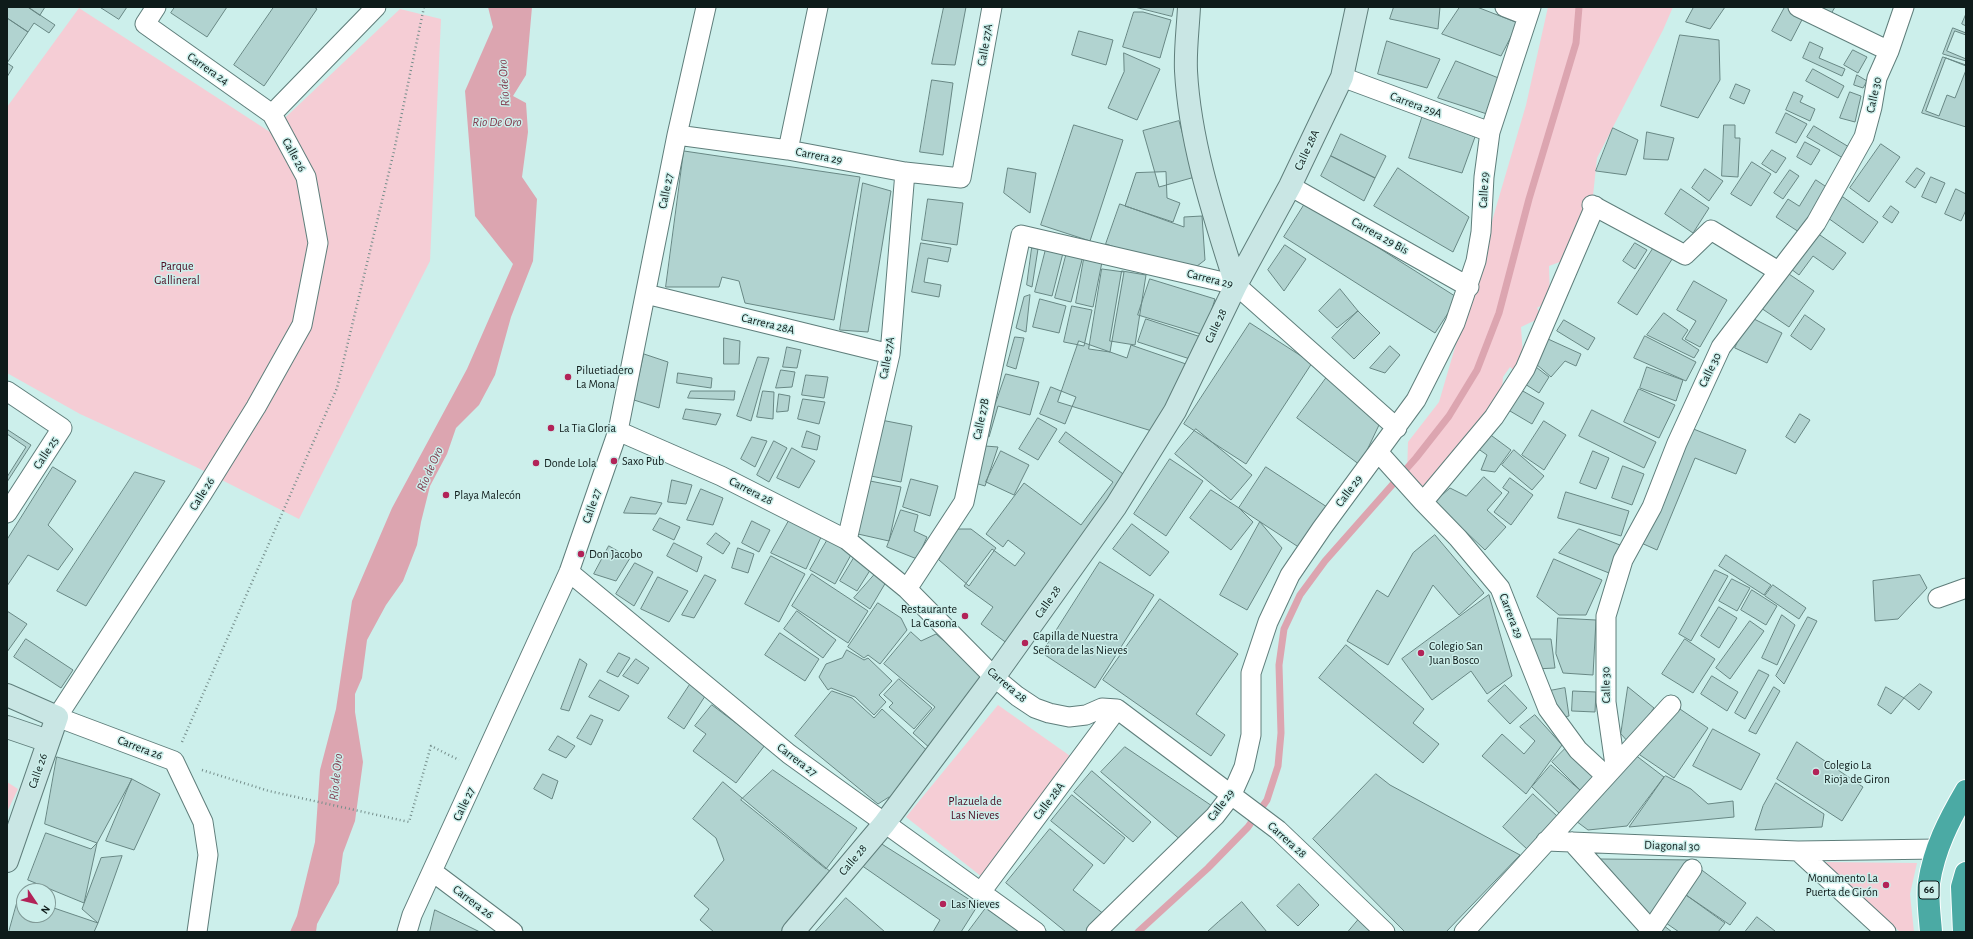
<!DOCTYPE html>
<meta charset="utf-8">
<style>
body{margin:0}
#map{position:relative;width:1973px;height:939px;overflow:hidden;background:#ccefeb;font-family:"Alegreya Sans",sans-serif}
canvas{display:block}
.frame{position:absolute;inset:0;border:8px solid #0e1b1a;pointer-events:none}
.north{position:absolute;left:16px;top:883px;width:40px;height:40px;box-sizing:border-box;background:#ccefeb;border:1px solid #809a97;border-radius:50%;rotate:125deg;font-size:11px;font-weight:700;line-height:16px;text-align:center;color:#0e1b1a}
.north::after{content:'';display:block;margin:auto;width:14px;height:18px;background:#b22358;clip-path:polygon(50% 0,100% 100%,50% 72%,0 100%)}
</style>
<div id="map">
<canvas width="1973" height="939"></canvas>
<div class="frame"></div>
<div class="north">N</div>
</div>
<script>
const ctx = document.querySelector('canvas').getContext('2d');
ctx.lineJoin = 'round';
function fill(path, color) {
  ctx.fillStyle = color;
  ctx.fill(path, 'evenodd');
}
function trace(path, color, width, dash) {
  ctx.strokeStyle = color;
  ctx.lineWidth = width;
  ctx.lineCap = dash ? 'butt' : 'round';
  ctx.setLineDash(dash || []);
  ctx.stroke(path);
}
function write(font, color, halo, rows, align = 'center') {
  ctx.font = font + ' "Alegreya Sans",sans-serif';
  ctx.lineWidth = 3;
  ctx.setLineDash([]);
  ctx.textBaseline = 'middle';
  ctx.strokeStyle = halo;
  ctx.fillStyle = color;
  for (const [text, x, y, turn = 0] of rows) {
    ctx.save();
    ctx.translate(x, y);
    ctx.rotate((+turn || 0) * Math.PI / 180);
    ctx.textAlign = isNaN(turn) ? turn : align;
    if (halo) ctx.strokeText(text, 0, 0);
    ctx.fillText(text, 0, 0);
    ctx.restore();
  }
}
const green = new Path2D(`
 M1548,7H1673L1663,30L1597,158L1592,205L1565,260L1549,266L1550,300L1537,308L1542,317L1521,327L1523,356L1517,373L1510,367L1503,377L1501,401L1451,471L1440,466L1425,488L1407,474L1408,442L1439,402L1526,105Z
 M79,8L270,132L400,9L441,19L430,261L299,519L196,467L80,414L7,373V107Z
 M998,705L1073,758L982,877L906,817Z
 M7,782L18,789L7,812Z
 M1822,862L1917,863L1910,894L1914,932H1900Z`);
const water = new Path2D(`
 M488,7H532L526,75L513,96L526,103L528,132L522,177L537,199L533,261L511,317L495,375L479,405L456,428L447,454L430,486L421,522L417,545L403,581L386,605L367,640L362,678L355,694V712L363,762L355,821L343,853L339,883L317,924L316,932H290L297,916L315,842L320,770L336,709L352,601L392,508L467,369L513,264L475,216L465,91L493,27Z`);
const stream = new Path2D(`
 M1138,932L1208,868L1248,827L1267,800L1278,766L1281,733L1279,665L1284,629L1300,595L1325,561L1416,458L1449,416L1477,370L1499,313L1529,199L1576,43L1579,7`);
const building = new Path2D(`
 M7,7H28L55,25L49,33L34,23L28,32L7,18Z
 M28,7H45L40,15Z
 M100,7H127L119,19Z
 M175,7H227L207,37L171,13Z
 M274,7H314L317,9L264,86L234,65Z
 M944,7H966L955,65L932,64Z
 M1135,7H1174L1172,16Z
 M1394,7H1440L1438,29L1390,19Z
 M1460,7H1477L1518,23L1501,56L1442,34Z
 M1694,7H1725L1710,29L1686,22Z
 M1785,7H1792L1805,14L1791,41L1772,31Z
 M1821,7H1835L1828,19L1817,13Z
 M1134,12H1143L1171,20L1160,58L1123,47Z
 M1966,14V26L1962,24Z
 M7,18L28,32L7,63Z
 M1953,28L1966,33V61L1943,54Z
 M1079,31L1113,40L1106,65L1072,55Z
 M1955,31L1966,35V59L1947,51Z
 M1680,35L1719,40L1720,80L1698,118L1661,106Z
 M1387,41L1440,59L1427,88L1378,74Z
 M1810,42L1823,48L1819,58L1845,69L1842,76L1803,58Z
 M1853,50L1867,57L1858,73L1844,65Z
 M1124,53L1160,69L1137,120L1108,108L1124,72Z
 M1943,57L1966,65V127L1922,113Z
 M1946,58L1966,66V70L1955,98L1947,95L1939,116L1926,111Z
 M1456,61L1501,79L1487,114L1438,98Z
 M7,63L13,67L7,77Z
 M1813,69L1844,86L1838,98L1806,81Z
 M1857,75L1867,81L1863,88L1854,85Z
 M932,80L953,83L943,155L920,152Z
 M1736,84L1750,90L1744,104L1730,98Z
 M1794,92L1803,96L1800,102L1815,109L1810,121L1786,110Z
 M1850,92L1861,96L1855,122L1840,118Z
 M1786,113L1807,124L1796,143L1776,133Z
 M1423,115L1475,137L1462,173L1409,158Z
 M1179,121L1195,177L1159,187L1143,131Z
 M1074,125L1123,140L1090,241L1041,225Z
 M1724,125H1735V138H1740L1738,177L1722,176Z
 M1814,126L1854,150L1848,161L1807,137Z
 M1613,128L1638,140L1626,175L1596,171Z
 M1647,132L1674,138L1668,160L1644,159Z
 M1341,134L1386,156L1375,178L1331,156Z
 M1805,142L1820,150L1811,165L1797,157Z
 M1881,144L1900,157L1869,202L1850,188Z
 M1772,150L1786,158L1776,173L1762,164Z
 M684,151L860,177L834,320L745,303L739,281L722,277L719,287H666Z
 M1331,156L1375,178L1364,201L1321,176Z
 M1752,162L1771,174L1751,206L1731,194Z
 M1008,168L1036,173L1030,213L1004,193Z
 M1398,168L1469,217L1453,252L1374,206Z
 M1917,168L1925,173L1915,188L1906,182Z
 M1705,169L1723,181L1709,201L1692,188Z
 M1790,170L1799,176L1783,199L1774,193Z
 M1166,172L1167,198L1180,203L1173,222L1125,206L1136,173Z
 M1931,177L1945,183L1936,203L1922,197Z
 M1816,180L1828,188L1799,232L1776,217L1788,199L1799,206Z
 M863,183L891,191L868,332L840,330Z
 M1681,189L1709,208L1693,233L1665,214Z
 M1956,189L1966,194V210L1961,221L1945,214Z
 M1843,197L1878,222L1863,243L1828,218Z
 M928,199L963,203L957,245L922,240Z
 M1306,202L1458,298L1435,333L1284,237Z
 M1120,204L1184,227V217L1202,216L1205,260L1188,273L1106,244Z
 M1891,206L1899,212L1892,223L1883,217Z
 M1817,233L1846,253L1833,270L1813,256L1799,275L1791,269Z
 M921,243L951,248L948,262L928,258L924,282L941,285L939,297L912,292Z
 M1635,243L1647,250L1635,269L1623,261Z
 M1656,244L1674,256L1637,315L1618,303Z
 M1285,245L1306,259L1284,291L1268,270Z
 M1032,248L1038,249L1032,287L1027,285Z
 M1046,249L1063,253L1052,296L1035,292Z
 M1067,252L1083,256L1071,302L1055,298Z
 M1084,259L1102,262L1093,307L1076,303Z
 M1102,269L1124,272L1110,352L1089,349Z
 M1122,271L1146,275L1135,345L1110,341Z
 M1786,272L1814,291L1789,327L1761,308Z
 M1150,279L1215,299L1204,335L1138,315Z
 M1694,281L1727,300L1700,347L1685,339L1696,321L1677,310Z
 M1340,289L1358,311L1337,328L1319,311Z
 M1030,295L1026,332L1016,328L1024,297Z
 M1040,299L1066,306L1059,333L1033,327Z
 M1072,306L1092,310L1084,346L1064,342Z
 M1358,311L1380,333L1354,359L1332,338Z
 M1664,313L1688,330L1682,339L1699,350L1694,358L1647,335Z
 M1805,315L1825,329L1811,350L1791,336Z
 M1750,317L1782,333L1767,363L1735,348Z
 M1146,319L1201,337L1193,360L1138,342Z
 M1564,320L1595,338L1588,350L1557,331Z
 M1250,323L1312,363L1246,464L1184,424Z
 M1645,336L1696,362L1686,381L1634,358Z
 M1015,337L1024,338L1016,369L1007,366Z
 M724,338L740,341L739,364H724Z
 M1548,339L1581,354L1576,366L1565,361L1551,377L1536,364Z
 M1079,341L1127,358L1131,345L1186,364L1155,432L1058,402Z
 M1390,346L1400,355L1385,373L1370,368Z
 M787,347L801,350L797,368L783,367Z
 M644,354L668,362L659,408L634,400Z
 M758,357L769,358L751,421L737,416Z
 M1532,364L1549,377L1539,393L1525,384Z
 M1647,367L1683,380L1676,401L1640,388Z
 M781,370L795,372L792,387L776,388Z
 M678,373L712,378L711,388L677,383Z
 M1006,374L1039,382L1030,415L998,406L989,437L985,435Z
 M806,375L828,377L824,398L802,395Z
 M1327,377L1379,425L1360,465L1297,418Z
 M1051,387L1076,397L1065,424L1040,414Z
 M1639,389L1675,405L1659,438L1624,422Z
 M1521,390L1544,403L1532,424L1510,411Z
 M691,391H735L734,400L688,398Z
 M763,391L774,392L773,419L757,417Z
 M779,394L790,396L788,411L777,412Z
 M803,399L825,402L819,424L798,419Z
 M686,409L721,414L716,425L683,419Z
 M1592,410L1656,442L1644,468L1579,436Z
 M1800,414L1810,420L1795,443L1786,437Z
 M1038,418L1057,429L1038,460L1019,449Z
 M881,420L912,426L901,482L871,476Z
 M1544,421L1566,435L1544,470L1522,455Z
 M1686,426L1746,450L1736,474L1695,458L1657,550L1639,542Z
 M1196,429L1252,475L1231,500L1175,454Z
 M8,430L31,445L7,482V431Z
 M807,431L820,436L817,450L802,447Z
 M1066,432L1130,479L1008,644L981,624L993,607L964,586L992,549L1015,566L1025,553L1008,540L1003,547L986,534L1024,483L1081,525L1113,482L1059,442Z
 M1488,433L1511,450L1495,472L1481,470L1487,455L1477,448Z
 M7,434L26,447L7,477Z
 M752,437L767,441L755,467L741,459Z
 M774,441L787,448L769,482L757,475Z
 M985,446L998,447L985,486L975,483Z
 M792,448L815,461L799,488L777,478Z
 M1514,450L1544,476L1532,490L1502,465Z
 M1001,451L1029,465L1014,495L986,482Z
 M1593,451L1609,458L1596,489L1580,483Z
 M1170,459L1203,481L1166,536L1134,514Z
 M1623,466L1644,474L1632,505L1612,498Z
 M53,467L76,481L48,525L73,549L58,570L28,555L7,586V540Z
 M1266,467L1327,507L1300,548L1239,508Z
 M135,472L165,481L86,606L57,591Z
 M1484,477L1502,493L1487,510L1506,527L1485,550L1465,531L1428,507L1450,488L1466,496Z
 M1510,478L1533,495L1511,525L1494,512L1509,492L1503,488Z
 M911,479L938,486L930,516L903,507Z
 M672,480L692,485L686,504L668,502Z
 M870,481L901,487L889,541L858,534Z
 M701,489L723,498L713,525L687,520Z
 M1211,490L1239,508L1253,522L1231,550L1190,518Z
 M1566,492L1629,511L1621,536L1558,518Z
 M631,497L662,503L656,514L624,513Z
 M901,510L918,515L914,531L927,537L917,559L887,547Z
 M791,517L823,533L806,569L771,553Z
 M660,518L680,527L674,540L653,530Z
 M752,521L770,530L759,552L742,543Z
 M1260,522L1282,548L1247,610L1220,595Z
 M1132,524L1169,552L1150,576L1113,549Z
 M955,529H971L996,548L969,586L939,560Z
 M1579,529L1620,545L1609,573L1559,553Z
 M716,533L730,543L723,554L707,544Z
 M1435,535L1484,593L1459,615L1433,585L1388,665L1347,641L1377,590L1388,597L1413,553Z
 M828,539L852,553L835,584L810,570Z
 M674,543L702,557L697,572L667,556Z
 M609,546L630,558L616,581L594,574Z
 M738,548L754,554L748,573L732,568Z
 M857,553L874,564L857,591L840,581Z
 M1726,555L1771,585L1764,595L1719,566Z
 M771,556L805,574L779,622L745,604Z
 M1554,559L1602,580L1586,615H1559L1537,597Z
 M1100,562L1154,595L1095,688L1042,653Z
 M635,563L653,572L634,606L616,594Z
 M1715,570L1728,576L1691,641L1679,634Z
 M876,573L886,582L870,609L854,598Z
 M812,574L868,611L848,643L792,606Z
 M705,575L716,580L694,618L682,615Z
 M1920,575L1927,588L1898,619L1875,621L1873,581Z
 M658,577L688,591L669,622L641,609Z
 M1732,579L1750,588L1737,611L1719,601Z
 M1773,585L1806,608L1799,619L1765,596Z
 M1752,590L1777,606L1766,625L1741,610Z
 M1489,595L1512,676L1487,694L1471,671L1432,700L1402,659Z
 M1160,599L1238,654L1196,714L1225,735L1211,756L1103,680Z
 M878,603L901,618L907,630L880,664L868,655L864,658L848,647Z
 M1719,607L1737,618L1719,648L1701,636Z
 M7,611L27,624L7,652Z
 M797,611L836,640L823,658L784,629Z
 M1782,615L1795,625L1777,665L1762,658Z
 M1808,617L1817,621L1784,684L1776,676Z
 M1558,618L1596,620L1593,675L1563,673L1556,654Z
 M1750,621L1764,631L1730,679L1716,668Z
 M911,632L921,641L936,634L986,677L931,749L913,733L935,707L884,664Z
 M780,633L819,659L805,681L765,655Z
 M26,639L73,670L61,688L14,657Z
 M1524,639H1551L1555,668L1535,669Z
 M1685,639L1715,659L1693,693L1662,674Z
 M1346,645L1424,709L1413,723L1439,744L1423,763L1319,678Z
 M847,650L864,660L868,658L892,681L879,695L886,702L874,715L855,697L831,688L828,690L819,677L826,664L842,658Z
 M619,653L630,658L618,677L607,672Z
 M580,659L587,664L569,711L561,709Z
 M636,659L649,668L638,684L623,676Z
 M1759,670L1769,675L1745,719L1735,713Z
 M1712,676L1738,692L1727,711L1701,694Z
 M899,679L932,708L914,729L889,707L893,703L884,695Z
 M600,680L629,696L619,711L589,697Z
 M691,683L707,693L684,729L668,718Z
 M1920,684L1932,692L1919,710L1904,698Z
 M1505,685L1527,708L1510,724L1488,701Z
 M1628,687L1654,708L1629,743L1621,734Z
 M1774,687L1780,691L1756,734L1749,731Z
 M1886,687L1904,698L1891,714L1878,705Z
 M1565,688L1569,716L1559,718L1544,692Z
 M832,691L852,698L874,718L882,709L934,757L894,800L889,797L878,804L795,736Z
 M1573,691L1596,692L1595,712L1572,711Z
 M712,705L765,745L736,783L693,751L706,734L695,726Z
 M1674,705L1708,728L1674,778L1640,755Z
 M591,715L603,720L591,745L577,738Z
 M1535,715L1562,745L1526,794L1482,756L1502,734L1524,754L1535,741L1520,727Z
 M1713,729L1760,754L1741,790L1693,766Z
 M558,736L575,746L566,758L549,750Z
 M1797,742L1863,787L1842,821L1777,779Z
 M1568,746L1598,775L1581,791L1552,762Z
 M1125,747L1215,808L1189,847L1101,772Z
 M1630,751L1664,777L1627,826L1588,830L1576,821Z
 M57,757L132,779L97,843L45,824Z
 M1551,765L1581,791L1560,814L1532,787Z
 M773,770L857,828L826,869L741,800Z
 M1092,771L1151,822L1133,842L1074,792Z
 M543,774L558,781L552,799L534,789Z
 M1376,774L1390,785L1520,855L1446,932H1405L1313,839Z
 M1666,776L1691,789L1708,804L1733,801L1734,817L1629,827L1664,777Z
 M132,779L160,794L134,850L106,841Z
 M723,782L832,873L783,932H714L700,920L709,909L694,896L724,860L716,838L693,819Z
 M1776,783L1824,814L1822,827L1755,830L1763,806Z
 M1533,794L1557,816L1527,849L1503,827Z
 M1072,795L1125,838L1104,864L1051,821Z
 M1050,829L1093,865L1073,890L1109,918L1098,932H1066L1006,883Z
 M46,833L91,849L97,843L84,903L28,880Z
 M877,841L978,905L961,932H933L940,920L861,865Z
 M122,856L98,923L82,909L101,858Z
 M1600,859L1697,860L1648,923Z
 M1699,868L1746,903L1730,925L1686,895Z
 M1299,884L1319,905L1298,926L1277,906Z
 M1686,895L1725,923L1718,932H1679L1666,923Z
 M19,896L24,897V915H48V906L98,923L94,932H9Z
 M846,898L885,932H815Z
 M1242,902L1267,932H1207L1218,922Z
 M986,908L1020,932H968Z
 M435,910L480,932H430Z
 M1757,917L1775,931L1774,932H1745Z
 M1359,919L1375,932H1348Z
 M1663,925L1672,932H1658Z`);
const path = new Path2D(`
 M182,742L337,388L394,151L424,7
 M202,770L269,791L409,822L431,746L459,760`);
const street = new Path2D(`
 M156,7L145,24L272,114L306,177L318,243L302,325L256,407L202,494L57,717L174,761L203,822L208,855L197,932
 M1505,7L1528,16
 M1798,7L1889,51
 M1342,77L1490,132
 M272,114L376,7
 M677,135L788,150L905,172L961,178L992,7
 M788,150L818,7
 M1290,186L1469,287
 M1592,205L1685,255L1711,230L1778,271
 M646,294L890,354
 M7,391L62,428L7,513
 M618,431L721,476L847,540L907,589L994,677L1017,696L1035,708L1049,713L1069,717L1086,715L1102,708L1117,709L1278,830L1385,932
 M1378,452L1423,502L1458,538L1500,588L1548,709L1578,750L1606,776
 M1423,502L1494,417L1525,369L1595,206
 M847,540L890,354L905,172
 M569,572L789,754L1036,932
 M907,589L964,502L1021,235L1236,285L1397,428
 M1938,598L1966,588
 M1615,765L1606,702V616L1623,560L1652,507L1677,443L1721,347L1816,223L1864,137L1872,107L1877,78L1889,51L1904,7
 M1546,841L1798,851L1938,849
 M1572,842L1651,930L1692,869
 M1798,851L1886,932
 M433,872L513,932
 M981,892L1117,709
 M407,932L412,915L569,572L618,431L677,135L706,7
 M1096,932L1215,816L1232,794L1244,767L1251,735V673L1268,622L1290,575L1322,528L1416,400L1455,323L1476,261L1481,232L1484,177L1490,132L1531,7
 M1464,932L1671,705`);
const secondary = new Path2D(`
 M1189,7C1188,28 1185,50 1186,71C1190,144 1214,215 1236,285
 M7,695L57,717L7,861
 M7,727L48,741
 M793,932L884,824L994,677L1116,506L1175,411L1236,285L1290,186L1342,77L1357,7`);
const highway = new Path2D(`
 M1931,932C1930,917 1927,898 1929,883C1934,849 1949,820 1966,791
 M1964,932L1962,887L1966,873`);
const markers = [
 [568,377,4,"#b22358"],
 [551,428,4,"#b22358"],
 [614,461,4,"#b22358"],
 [536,463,4,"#b22358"],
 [446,495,4,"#b22358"],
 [581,554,4,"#b22358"],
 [965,616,4,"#b22358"],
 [1025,643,4,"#b22358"],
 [1421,653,4,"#b22358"],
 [1816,772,4,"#b22358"],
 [1886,885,4,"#b22358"],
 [943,904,4,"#b22358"]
];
const shields = [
 [1929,890,20]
];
const shieldNames = [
 ["66",1929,890]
];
const streetNames = [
 ["Calle 27A",985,45,-80],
 ["Carrera 24",208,69,35],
 ["Calle 30",1874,95,-78],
 ["Carrera 29A",1416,105,20],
 ["Calle 28A",1307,150,-65],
 ["Calle 26",294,155,61],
 ["Carrera 29",819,156,11],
 ["Calle 29",1484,190,-87],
 ["Calle 27",666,191,-79],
 ["Carrera 29 Bis",1380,236,29],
 ["Carrera 29",1210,279,14],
 ["Carrera 28A",768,324,14],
 ["Calle 28",1216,326,-65],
 ["Calle 27A",887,358,-80],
 ["Calle 30",1710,370,-64],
 ["Calle 27B",981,419,-78],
 ["Calle 25",46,453,-57],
 ["Carrera 28",751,491,27],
 ["Calle 29",1349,491,-53],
 ["Calle 26",202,494,-58],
 ["Calle 27",592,506,-71],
 ["Calle 28",1048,602,-55],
 ["Carrera 29",1511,616,69],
 ["Carrera 28",1007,685,40],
 ["Calle 30",1606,685,-91],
 ["Carrera 26",140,748,21],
 ["Carrera 27",797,760,37],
 ["Calle 26",38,771,-71],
 ["Calle 28A",1049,801,-53],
 ["Calle 27",464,804,-65],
 ["Calle 29",1221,805,-53],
 ["Carrera 28",1287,840,42],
 ["Diagonal 30",1672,846,2],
 ["Calle 28",853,860,-50],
 ["Carrera 26",473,902,37]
];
const parkNames = [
 ["Parque",177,266],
 ["Gallineral",177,280],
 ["Plazuela de",975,801],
 ["Las Nieves",975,815]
];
const poiNames = [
 ["Piluetiadero",576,370],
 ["La Mona",576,384],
 ["La Tia Gloria",559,428],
 ["Saxo Pub",622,461],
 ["Donde Lola",544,463],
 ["Playa Malecón",454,495],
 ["Don Jacobo",589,554],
 ["Restaurante",957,609,"right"],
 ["La Casona",957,623,"right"],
 ["Capilla de Nuestra",1033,636],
 ["Señora de las Nieves",1033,650],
 ["Colegio San",1429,646],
 ["Juan Bosco",1429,660],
 ["Colegio La",1824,765],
 ["Rioja de Giron",1824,779],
 ["Monumento La",1878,878,"right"],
 ["Puerta de Girón",1878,892,"right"],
 ["Las Nieves",951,904]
];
const waterNames = [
 ["Río de Oro",504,83,-94],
 ["Rio De Oro",497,122],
 ["Río de Oro",430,469,-66],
 ["Río de Oro",336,777,-84]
];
fill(green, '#f5cdd5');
fill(water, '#dca5b0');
trace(stream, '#dca5b0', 7);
fill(building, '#b1d3d0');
trace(building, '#688784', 1);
trace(street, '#5f7e7b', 21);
trace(secondary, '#5f7e7b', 24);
trace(highway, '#fff', 24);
trace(path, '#758e8b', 2.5, [1, 3]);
trace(street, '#fff', 19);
trace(secondary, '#c9e6e4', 22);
trace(highway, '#4baaa4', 22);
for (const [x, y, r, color] of markers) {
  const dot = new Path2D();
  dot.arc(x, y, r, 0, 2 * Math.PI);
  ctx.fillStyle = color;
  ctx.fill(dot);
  trace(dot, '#ccefeb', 1.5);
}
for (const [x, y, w] of shields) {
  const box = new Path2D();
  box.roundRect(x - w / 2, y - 9, w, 18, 3);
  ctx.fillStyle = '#ccefeb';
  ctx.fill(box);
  trace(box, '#0e1b1a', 1);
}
write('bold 11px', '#0e1b1a', null, shieldNames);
write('12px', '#0e1b1a', '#ccefeb', streetNames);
write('12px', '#4d0b22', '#ccefeb', parkNames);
write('12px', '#0e1b1a', '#ccefeb', poiNames, 'left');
write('italic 13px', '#823d50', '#ccefeb', waterNames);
</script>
